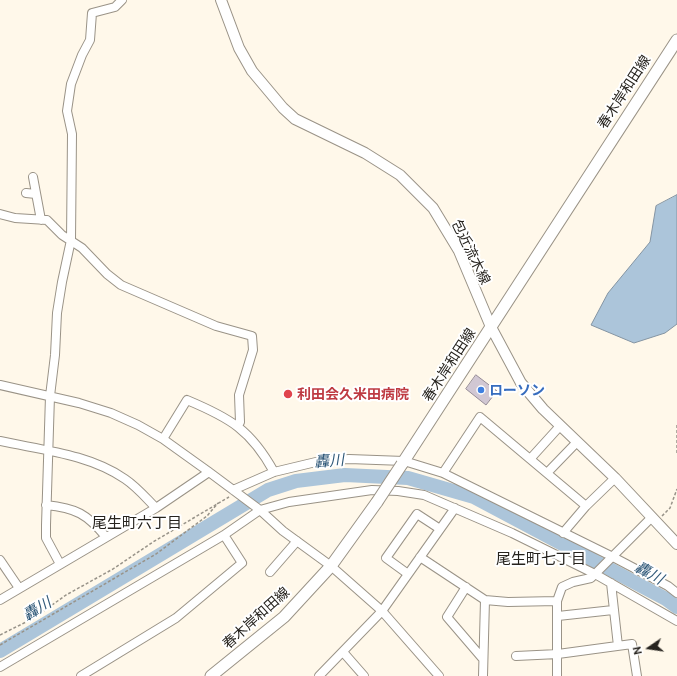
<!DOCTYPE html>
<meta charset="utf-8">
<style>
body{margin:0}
#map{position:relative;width:677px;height:676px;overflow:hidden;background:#fff8ea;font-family:Ubuntu,sans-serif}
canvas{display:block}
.north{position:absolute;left:629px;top:628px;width:40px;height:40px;-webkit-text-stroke:3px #fff;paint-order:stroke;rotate:257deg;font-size:11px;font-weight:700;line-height:16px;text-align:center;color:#26231e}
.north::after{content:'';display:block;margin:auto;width:14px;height:18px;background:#26231e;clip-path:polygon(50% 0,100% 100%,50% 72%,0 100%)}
</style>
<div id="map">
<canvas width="677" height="676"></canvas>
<div class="north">N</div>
</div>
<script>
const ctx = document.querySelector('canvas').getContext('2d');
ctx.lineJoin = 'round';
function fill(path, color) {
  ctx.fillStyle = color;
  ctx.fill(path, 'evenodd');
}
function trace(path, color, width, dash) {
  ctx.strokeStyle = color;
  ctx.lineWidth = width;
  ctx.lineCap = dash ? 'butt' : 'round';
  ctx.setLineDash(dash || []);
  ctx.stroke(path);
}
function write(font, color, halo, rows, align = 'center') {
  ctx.font = font + ' Ubuntu,"Noto Sans JP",sans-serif';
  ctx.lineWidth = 4;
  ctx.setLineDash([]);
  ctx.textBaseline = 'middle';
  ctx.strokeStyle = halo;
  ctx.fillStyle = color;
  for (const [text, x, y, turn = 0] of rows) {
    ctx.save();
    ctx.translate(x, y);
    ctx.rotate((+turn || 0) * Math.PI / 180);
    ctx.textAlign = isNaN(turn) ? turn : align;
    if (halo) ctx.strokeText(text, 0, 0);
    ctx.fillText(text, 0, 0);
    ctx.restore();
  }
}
const water = new Path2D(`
 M677,195V324L665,333L634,343L591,325L608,293L650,242L656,206Z`);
const river = new Path2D(`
 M0,651L268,490L296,481L345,475L408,478L474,497L666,599L677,607`);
const building = new Path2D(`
 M476,375L497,391L486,405L466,389Z`);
const path = new Path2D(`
 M677,425V454
 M662,516L670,508L677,489
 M0,635L34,618L66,595L113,569L153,542L229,497
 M0,645L156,554L207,516L218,503`);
const minor = new Path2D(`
 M33,177L41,220
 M26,193L36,194
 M0,214L15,218L47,220L62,235L82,248L107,274L121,285L216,326L252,336L253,350L239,395L240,422L238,426
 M0,385L79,403L111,413L138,425L163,439L209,472L260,510L283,531L331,566L382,611L439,676
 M163,439L187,400C230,418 251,430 274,472
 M0,441C41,450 89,454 125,479C137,487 146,498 156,508
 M531,458L560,426
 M443,473L480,417L586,506
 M547,473L577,442
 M233,490L274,472L320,461L349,459L404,461L443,473L613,557L668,586L677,593
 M46,505C76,508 87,514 106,537
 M563,533L586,506L615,478
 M420,557L485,600L508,602L557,601
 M0,560L19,588
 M60,564L46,538V525L50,396L55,355L57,313L62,282L71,240L72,134L67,111L71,84L82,55L90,40L92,13L115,7L122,0
 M270,572L297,541
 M408,574L386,558L417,514L440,529
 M611,583L618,646
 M466,587L447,617L483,659
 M0,600L156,508L209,472
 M558,616L613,610
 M343,652L364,676
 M516,656L558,654L632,644L637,676
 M0,667L224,535L260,510L289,502L372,490L398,491L424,495L512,533L595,574L677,621
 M81,676L176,618L242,563L224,535
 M319,676L382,611L455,508
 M483,676L485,600
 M557,676V601L562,587L573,582L591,578L652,517`);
const tertiary = new Path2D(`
 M221,0L239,48L252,71L283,108L295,119L365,153L400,175L433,208L459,251L491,327L521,383L543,409L615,478L677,544`);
const secondary = new Path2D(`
 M402,464L677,40
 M211,676L284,617L331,566L377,502`);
const secondaryBridge = new Path2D(`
 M377,502L402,464`);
const markers = [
 [481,390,4,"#3f7fe0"],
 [288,394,5,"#e0444e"]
];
const streetNames = [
 ["春木岸和田線",624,92,-57],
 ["包近流木線",471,252,64],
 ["春木岸和田線",449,365,-57],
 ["春木岸和田線",256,618,-42]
];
const shopNames = [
 ["ローソン",489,390]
];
const healthNames = [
 ["利田会久米田病院",297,394]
];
const waterNames = [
 ["轟川",329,461,-5],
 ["轟川",649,573,28],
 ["轟川",37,609,-31]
];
const neighbourhoodNames = [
 ["尾生町六丁目",137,523],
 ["尾生町七丁目",541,559]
];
fill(water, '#acc5da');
trace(water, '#8494a2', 1);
trace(river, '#acc5da', 14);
fill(building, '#d1c7d3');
trace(building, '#968c97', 1);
trace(minor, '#9a9387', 10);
trace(tertiary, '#9a9387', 12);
trace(secondary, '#9a9387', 13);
trace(path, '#989389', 1.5, [3, 2]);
trace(minor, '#fff', 8);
trace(tertiary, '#fff', 10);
trace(secondary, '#fff', 11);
trace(secondaryBridge, '#9a9387', 13, []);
trace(secondaryBridge, '#fff', 11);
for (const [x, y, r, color] of markers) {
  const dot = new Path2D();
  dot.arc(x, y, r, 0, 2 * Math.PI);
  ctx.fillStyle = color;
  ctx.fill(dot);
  trace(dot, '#fff', 1.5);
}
write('14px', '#26231e', '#fff', streetNames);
write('bold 14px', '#366cbe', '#fff', shopNames, 'left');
write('bold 14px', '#be3a42', '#fff', healthNames, 'left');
write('italic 15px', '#305979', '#fff', waterNames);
write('15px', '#26231e', '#fff', neighbourhoodNames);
</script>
